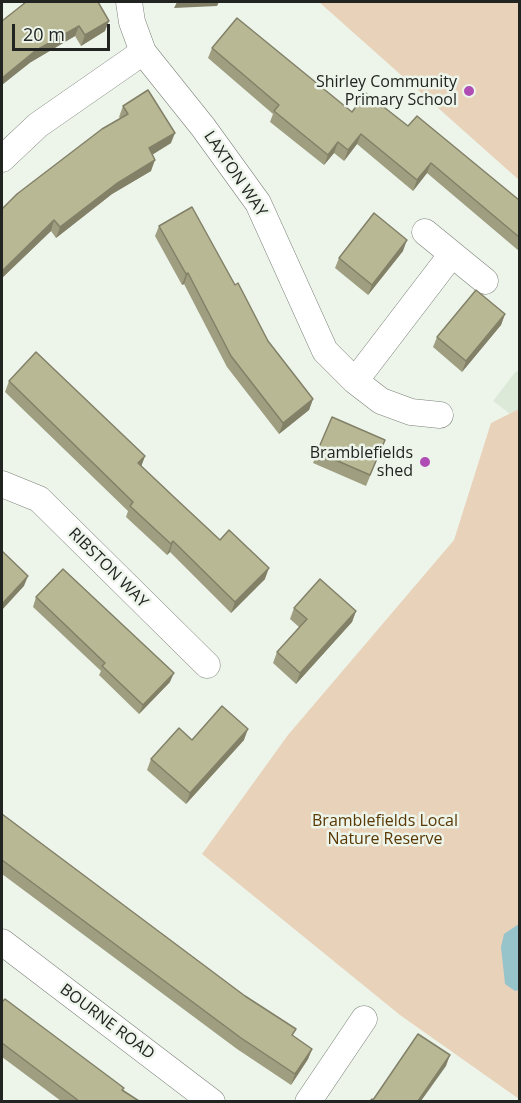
<!DOCTYPE html>
<style>
body{margin:0}
#map{position:relative;width:521px;height:1103px;overflow:hidden;background:#edf5eb;font-family:"Open Sans",sans-serif}
canvas{display:block}
.frame{position:absolute;inset:0;border:3px solid #212420;pointer-events:none}
.scale{position:absolute;left:12px;top:24px;width:98px;height:27px;box-sizing:border-box;border:3px solid #212420;border-top:0;padding-left:8px;font-size:18px;line-height:21px;white-space:nowrap;color:#212420;-webkit-text-stroke:4px #edf5eb;paint-order:stroke}
</style>
<div id="map">
<canvas width="521" height="1103"></canvas>
<div class="frame"></div>
<div class="scale">20 m</div>
</div>
<script>
const ctx = document.querySelector('canvas').getContext('2d');
ctx.lineJoin = 'round';
function fill(path, color) {
  ctx.fillStyle = color;
  ctx.fill(path, 'evenodd');
}
function trace(path, color, width, dash) {
  ctx.strokeStyle = color;
  ctx.lineWidth = width;
  ctx.lineCap = dash ? 'butt' : 'round';
  ctx.setLineDash(dash || []);
  ctx.stroke(path);
}
function write(font, color, halo, rows, align = 'center') {
  ctx.font = font + ' "Open Sans",sans-serif';
  ctx.lineWidth = 5;
  ctx.setLineDash([]);
  ctx.textBaseline = 'middle';
  ctx.strokeStyle = halo;
  ctx.fillStyle = color;
  for (const [text, x, y, turn = 0] of rows) {
    ctx.save();
    ctx.translate(x, y);
    ctx.rotate((+turn || 0) * Math.PI / 180);
    ctx.textAlign = isNaN(turn) ? turn : align;
    if (halo) ctx.strokeText(text, 0, 0);
    ctx.fillText(text, 0, 0);
    ctx.restore();
  }
}
const built = new Path2D(`
 M516,371L519,372V410L514,417L493,401Z`);
const green = new Path2D(`
 M319,2H519V181V180Z
 M519,409V1099L400,1015L202,854L288,735L454,540L491,423Z`);
const water = new Path2D(`
 M519,924V990L515,991L505,984L501,947L504,934Z`);
const street = new Path2D(`
 M129,2L132,22L143,52L203,127L258,203L325,351L355,381L381,401L411,412L440,415
 M2,159L38,125L143,52
 M425,232L485,281
 M355,381L452,254
 M2,484L39,499L207,665
 M2,942L212,1102
 M308,1102L364,1019`);
const wall = new Path2D(`
 M23,2H98L105,31L81,46L75,36L31,62L23,4Z
 M212,48L352,112L408,126L519,200V251L427,173L413,191L357,144L344,161L334,153L324,165L270,122L273,114L208,58Z
 M123,106L171,143L152,155L151,171L112,194L56,238L51,231L2,278L120,118L119,117Z
 M159,226L235,285L268,341L313,399L309,410L279,434L227,367L184,284L182,285L155,236Z
 M403,251L368,295L335,268L339,258Z
 M505,314L501,325L462,372L433,347L437,337Z
 M9,381L145,456L141,466L220,540L265,579L231,613L170,552L167,555L126,517L128,511L5,392Z
 M385,440L366,486L313,463L317,452Z
 M36,597L170,682L139,714L99,675L101,671L33,607Z
 M294,608L356,611L352,622L296,684L273,663L277,652L299,627L290,619Z
 M244,740L186,804L147,770L151,759Z
 M2,814L293,1036L312,1049L308,1059L291,1085L237,1049L2,874Z
 M2,1000L124,1088L123,1090L139,1101H61L2,1057Z`);
const shadedWall = new Path2D(`
 M177,2H219L217,6L174,8Z
 M109,21L105,31L81,46L85,35Z
 M79,26L75,36L31,62L2,85V78L35,51Z
 M175,133L171,143L145,159L149,148Z
 M361,134L357,144L344,161L348,150Z
 M338,142L334,153L324,165L328,155Z
 M155,160L151,171L112,194L56,238L60,227L116,184Z
 M431,163L427,173L413,191L417,180Z
 M54,220L51,231L2,278V271Z
 M407,240L403,251L368,295L372,285Z
 M188,273L184,284L182,285L186,274Z
 M505,314L501,325L462,372L466,361Z
 M313,399L309,410L279,434L283,423Z
 M145,456L141,467L138,463Z
 M173,541L170,552L167,555L171,544Z
 M269,568L265,579L231,613L235,602Z
 M28,576L24,586L2,610V604Z
 M356,611L352,622L296,684L300,673Z
 M174,673L170,682L139,714L143,705Z
 M248,729L244,740L186,804L190,793Z
 M312,1049L308,1059L291,1085L295,1074Z
 M450,1055L446,1066L421,1101H418Z`);
const building = new Path2D(`
 M26,2H98L109,21L85,35L79,26L35,51L2,78V21Z
 M237,18L352,112L366,93L408,126L417,116L519,200V237L431,163L417,180L361,134L348,150L338,142L328,155L274,111L279,105L212,48Z
 M148,90L175,133L149,148L155,160L116,184L60,227L54,220L2,271V209L17,194L102,129L128,114L123,106Z
 M192,207L235,285L238,283L268,341L313,399L283,423L231,356L188,273L186,274L159,226Z
 M374,213L407,240L372,285L339,258Z
 M476,290L505,314L466,361L437,337Z
 M36,352L145,456L138,463L175,498L220,540L229,530L269,568L235,602L173,541L171,544L130,506L133,502L9,381Z
 M332,417L385,440L370,475L317,452Z
 M2,551L28,576L2,604Z
 M63,569L174,673L143,705L102,666L105,663L36,597Z
 M320,579L356,611L300,673L277,652L307,619L294,608Z
 M222,706L248,729L190,793L151,759L179,728L192,740Z
 M2,814L245,996L296,1029L292,1035L312,1049L295,1074L241,1038L2,860Z
 M5,999L124,1088L122,1090L139,1101H79L2,1043V1000L3,1001Z
 M418,1034L450,1055L418,1101H370L372,1099L373,1100Z`);
const markers = [
 [469,91,6,"#af4db4"],
 [425,462,6,"#af4db4"]
];
const poiNames = [
 ["Shirley Community",457,82],
 ["Primary School",457,100],
 ["Bramblefields",413,453],
 ["shed",413,471]
];
const streetNames = [
 ["LAXTON WAY",235,174,56],
 ["RIBSTON WAY",108,568,45],
 ["BOURNE ROAD",107,1022,37]
];
const parkNames = [
 ["Bramblefields Local",385,821],
 ["Nature Reserve",385,839]
];
fill(built, '#dce9d9');
fill(green, '#e8d2ba');
fill(water, '#97c3cb');
trace(street, '#7b8279', 27);
trace(street, '#fff', 26);
fill(wall, '#9f9e80');
fill(shadedWall, '#828168');
fill(building, '#b9b895');
trace(building, '#828168', 1.5);
for (const [x, y, r, color] of markers) {
  const dot = new Path2D();
  dot.arc(x, y, r, 0, 2 * Math.PI);
  ctx.fillStyle = color;
  ctx.fill(dot);
  trace(dot, '#edf5eb', 2);
}
write('16px', '#212420', '#edf5eb', poiNames, 'right');
write('16px', '#212420', '#edf5eb', streetNames);
write('16px', '#5a3803', '#edf5eb', parkNames);
</script>
